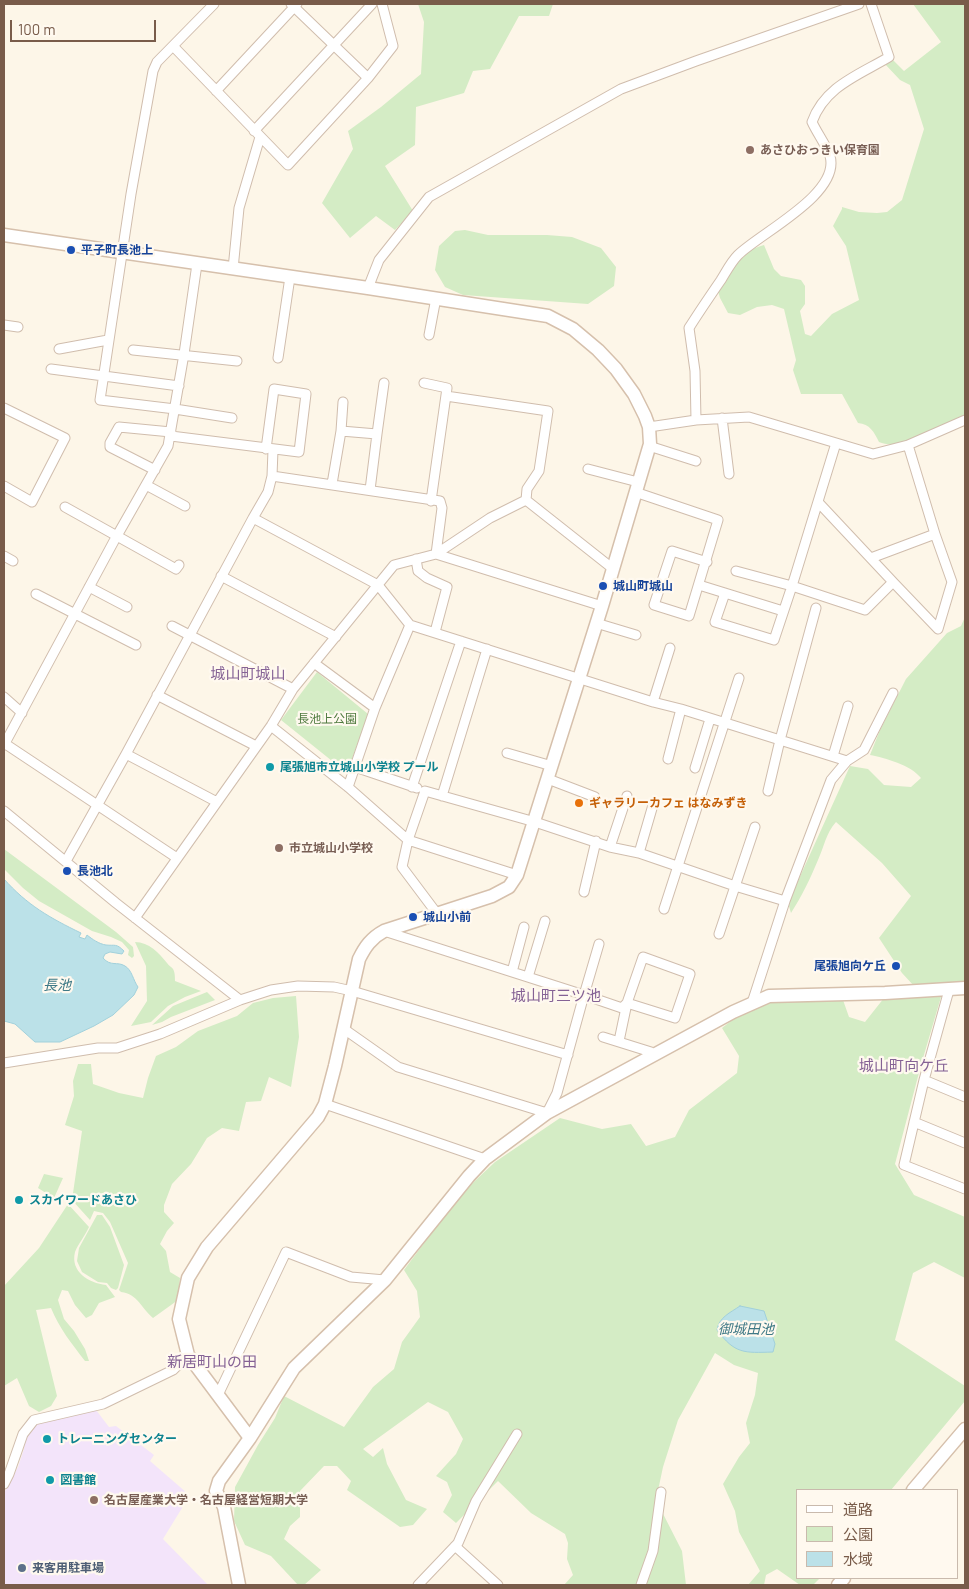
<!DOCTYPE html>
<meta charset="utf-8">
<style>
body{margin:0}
#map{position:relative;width:969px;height:1589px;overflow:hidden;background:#fdf6e8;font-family:Barlow,"Noto Sans JP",sans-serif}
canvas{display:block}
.frame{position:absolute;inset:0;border:5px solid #795c4a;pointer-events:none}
.legend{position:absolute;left:796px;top:1489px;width:162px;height:90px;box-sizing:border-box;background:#fff9ef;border:1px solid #c9baad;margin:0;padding:6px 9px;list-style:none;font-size:15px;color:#795c4a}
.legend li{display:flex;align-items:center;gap:10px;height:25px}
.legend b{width:25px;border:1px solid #c9baad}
.scale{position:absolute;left:10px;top:20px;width:146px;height:22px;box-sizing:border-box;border:2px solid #795c4a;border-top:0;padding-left:6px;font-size:15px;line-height:18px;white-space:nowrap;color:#795c4a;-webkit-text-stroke:4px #fff9ef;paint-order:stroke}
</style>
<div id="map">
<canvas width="969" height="1589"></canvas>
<div class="frame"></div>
<ul class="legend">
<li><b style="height:6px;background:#fff"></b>道路</li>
<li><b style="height:14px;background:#d4ecc5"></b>公園</li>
<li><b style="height:14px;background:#bbe1e8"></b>水域</li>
</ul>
<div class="scale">100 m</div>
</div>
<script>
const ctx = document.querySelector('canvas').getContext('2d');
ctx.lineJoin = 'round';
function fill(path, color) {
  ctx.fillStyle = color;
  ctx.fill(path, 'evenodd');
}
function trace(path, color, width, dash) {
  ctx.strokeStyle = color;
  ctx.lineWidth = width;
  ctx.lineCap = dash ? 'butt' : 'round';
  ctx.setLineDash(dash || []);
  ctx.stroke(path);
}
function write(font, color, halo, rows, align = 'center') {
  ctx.font = font + ' Barlow,"Noto Sans JP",sans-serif';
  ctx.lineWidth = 4.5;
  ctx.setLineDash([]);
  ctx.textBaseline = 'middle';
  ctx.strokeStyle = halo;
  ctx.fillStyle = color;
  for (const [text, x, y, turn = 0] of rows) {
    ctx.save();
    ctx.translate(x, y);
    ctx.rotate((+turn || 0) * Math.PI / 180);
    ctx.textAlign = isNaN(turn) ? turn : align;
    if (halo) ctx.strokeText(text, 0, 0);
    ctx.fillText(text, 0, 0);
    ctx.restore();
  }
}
const education = new Path2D(`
 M96,1410L109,1427L116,1426L154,1455L150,1461L187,1493L182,1508L163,1539L208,1585H4V1493L18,1467L24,1449L26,1432L34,1425L56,1416Z`);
const green = new Path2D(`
 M418,4H553L549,16H519L490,69L473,71L464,93L416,107L415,145L385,166L413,211L395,230L376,216L350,238L322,203L353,149L348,131L381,107L421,74L424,22Z
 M913,4H965V417C943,427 902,452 879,442C874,432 870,424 858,423L842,394H801L793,370L796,360L784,309L772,305L757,307L740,315L728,313L720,298L718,291C733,269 737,253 764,245L774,269L781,276L801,280L805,286V304L800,311L805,334L811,336L832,314L859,300L846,246L833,226L842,209V207L859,212L877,213L887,212L902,200L924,129L910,85L900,80L884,63L892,59L904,71L941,42Z
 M465,230L488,235H547L572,237L601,248L616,267L614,286L588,304L463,295L445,287L435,270L439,246L455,231Z
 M965,617V984L914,986L902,973L879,938L911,896L882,863L836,822C826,833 824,847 818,860C810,879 802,896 791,913L788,903L850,766L868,769L884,785L911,787L921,778C911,765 885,758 870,755L880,730L906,679L947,633L961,626Z
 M317,672L368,714L347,773L281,720Z
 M4,849L116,932L133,947L134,956L132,958L128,955L129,950L122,942L111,937L92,931L39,901L23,888L4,869Z
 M135,942C149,942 159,953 167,963C169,966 172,967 173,969C175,972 175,978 175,981L201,991L185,997L168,1006L151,1022L131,1026L147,1001L146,966Z
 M207,992L215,1000L171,1017L162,1022L152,1025L173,1006Z
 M296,996L299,1037L291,1087L269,1077L261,1101L246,1102L239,1131L222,1128L207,1138L191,1164L172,1184L164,1205V1212L174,1223L167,1231L160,1244L166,1251L170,1272L180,1278L178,1300L153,1318C141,1308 138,1294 121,1292L119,1290L128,1263L110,1222L103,1213L94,1211L90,1220L72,1200L82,1131L65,1125L74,1096L73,1081L78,1064H91L93,1084L119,1093L143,1098L148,1078L156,1056L176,1047L198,1031L237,1016L253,1003L273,998Z
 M941,997L921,1065L895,1164L914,1195L965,1217V1278L934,1262L913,1273L895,1340L965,1386V1401L891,1490H798V1578H820L813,1585H800L777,1569L766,1575L764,1585H748L760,1571L739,1532L735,1511L723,1484L739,1457L750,1443L746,1423L755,1395L758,1373L734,1365L715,1353L678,1420L663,1467L656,1500L682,1551L686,1585H564L573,1575L567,1559L568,1543L565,1534L531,1513L498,1481L456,1523L443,1512L452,1495L447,1482L436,1476L456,1454L463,1439L448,1412L428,1402L363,1449L373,1457L383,1448L387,1464L406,1500L427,1509L413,1525L400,1527L347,1490L351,1481L337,1466H324L300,1491V1517L290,1526L284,1539L321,1570L304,1585H298L271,1556L245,1545L234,1521L235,1487L258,1445L275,1418L284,1396L344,1427L373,1387L394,1369L402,1342L420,1317L417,1291L404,1270L460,1195L495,1162L560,1118L602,1129L631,1124L646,1146L675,1137L689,1110L737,1073L739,1056L722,1028L745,1010L771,1000H843L849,1017L865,1022L884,998Z
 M44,1174L63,1178L54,1198L38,1188Z
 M68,1204L89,1227C85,1236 78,1244 75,1252C70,1272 89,1283 106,1285L115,1297L99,1303L92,1315L86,1318L75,1305L68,1291L62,1290L58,1300L64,1319L74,1331L85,1349L89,1361H85C72,1344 59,1328 51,1308L36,1310L57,1396L51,1406L39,1412L29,1406L17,1378L4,1386V1286L39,1248Z
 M97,1215H102L110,1227L124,1265L118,1288L116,1290L111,1288L107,1283L98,1282L82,1272L77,1261L79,1248Z`);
const water = new Path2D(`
 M4,879C27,905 50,918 81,933L79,937L85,939L87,935C92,939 99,944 106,945C115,946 116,943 124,951L122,954L110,952L105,954L103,958C111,967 117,961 125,966C132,970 133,980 138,987L134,995L113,1015L94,1026L60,1042H35L15,1024L4,1021Z
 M740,1306L764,1311L775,1344L773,1352C744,1353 735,1354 717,1330C719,1317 730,1313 740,1306Z`);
const street = new Path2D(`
 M214,4L157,62L153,71L131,194L100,400L175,409L232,418
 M291,4L368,78
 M173,46L288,165L368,78L393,46L382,4
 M216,91L297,4
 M254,131L372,4
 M233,269L239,208L260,137
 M368,288L379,260L429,197L621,89L696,61L859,4
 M4,325L18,327
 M429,335L436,298
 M59,349L108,340
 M133,350L237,361
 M278,358L290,277
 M51,369L179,386
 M424,383L447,388L431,501
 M446,396L548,411L539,471L527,489L526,500
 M4,408L65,438L32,502L4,486
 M722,418L729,474
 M696,420L695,371L689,328C699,312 710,296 721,280C726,272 731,262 738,255C760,233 841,194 830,156C826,145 817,133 812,122C825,86 859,75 889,57L871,4
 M649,427L696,420L749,417L873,454L908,445L965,420
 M341,431L343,402
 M377,434L384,383
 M171,436L299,452L306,394L274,389L266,449
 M908,445L935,534
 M649,446L696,461
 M588,469L638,482
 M155,470L110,447V443L119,427L171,432
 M272,476L273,450
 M332,484L341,431L377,434L370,490
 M146,485L185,506
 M635,492L718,520L689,616L654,605L672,551L707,562
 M526,500L612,568
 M65,507L176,569L179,565
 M253,518L268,492L272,476L440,501L442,508L436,554
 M436,554L602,606
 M4,556L13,561
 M871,558L935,534L952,582L938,629L893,582
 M416,559L418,571L427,578L447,587L435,632
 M736,571L792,586L865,610L893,582L818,502
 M221,576L336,637
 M699,585L783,611
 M89,587L127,607
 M725,593L715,622L774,640L792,586L836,443
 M36,594L136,645
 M596,623L636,635
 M172,626L293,689
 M314,663L375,708
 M157,695L256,746
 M4,697L22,713
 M653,702L670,648
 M271,726L348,787L408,840L517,875
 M4,743L177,858
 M4,745L114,541L168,446L184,354L197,264
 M507,753L552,766
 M126,754L217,802
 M833,756L848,706
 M668,759L681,709
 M355,767L417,788
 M695,768L710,719
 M548,779L595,797
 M348,787L375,708L410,625
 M412,787L461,641
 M768,791L780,740L816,608
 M442,796L487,649
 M4,811L116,903L240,1000
 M610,847L627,796
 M639,853L653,805
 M66,861L126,754L253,518L378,585L410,625L653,702L681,709L847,761
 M584,892L596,841
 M785,901L831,780L847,761L864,750L893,693
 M664,909L739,678
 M438,915L402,867L408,840L425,791L535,822L610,847L639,853L735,886L785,901L752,1003
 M135,918L271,726L293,689L394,565L436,554L490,518L526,500
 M719,934L755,827
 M599,944L584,995L622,1008L627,1003L675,1018L690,974L643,957L627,1003L619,1041
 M512,972L524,927
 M528,977L545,921
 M949,990L924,1080L904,1165L965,1189
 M344,1029L398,1067L547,1113L557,1093L584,995L384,931
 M603,1037L651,1052L652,1056
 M4,1063L98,1048H117L160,1034L240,1000L271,990L298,986L334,987L352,991L568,1055
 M924,1080L965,1097
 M325,1104L485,1159
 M914,1122L965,1143
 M218,1395L286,1252L351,1277L385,1280
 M4,1484L9,1474L23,1434L34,1420L103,1404L173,1370L188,1355
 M455,1546L498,1585
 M418,1585L458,1543L476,1501L517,1434
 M641,1585L653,1551L661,1492`);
const secondary = new Path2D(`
 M4,235L368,288L548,316L573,329L598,350L616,369L634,394L645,416L649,427L650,444L602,606L517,875L509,887L492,896L384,931C371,938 365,947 359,959L335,1066L325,1104L318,1117L207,1247L188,1278L179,1319L188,1355L250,1438
 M913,1490L965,1429
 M239,1585L224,1507L216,1491L219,1481L250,1438L294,1368L385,1280L469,1176L485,1159L547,1113L733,1012L769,996L885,993L965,988
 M838,1585L844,1578`);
const markers = [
 [750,150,5,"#8d6e63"],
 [71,250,5,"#1a4fb4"],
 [603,586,5,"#1a4fb4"],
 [270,767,5,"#0f9aa8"],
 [579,803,5,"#e8710a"],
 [279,848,5,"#8d6e63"],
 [67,871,5,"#1a4fb4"],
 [413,917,5,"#1a4fb4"],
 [896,966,5,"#1a4fb4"],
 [19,1200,5,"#0f9aa8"],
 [47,1439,5,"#0f9aa8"],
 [50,1480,5,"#0f9aa8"],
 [94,1500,5,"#8d6e63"],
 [22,1568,5,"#5c6f8a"]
];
const educationNames = [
 ["あさひおっきい保育園",760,150],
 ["市立城山小学校",289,848],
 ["名古屋産業大学・名古屋経営短期大学",104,1500]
];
const transitNames = [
 ["平子町長池上",81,250],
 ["城山町城山",613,586],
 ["長池北",77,871],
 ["城山小前",423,917],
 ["尾張旭向ケ丘",886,966,"right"]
];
const parkNames = [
 ["長池上公園",327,719]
];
const cultureNames = [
 ["尾張旭市立城山小学校 プール",280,767],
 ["スカイワードあさひ",29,1200],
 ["トレーニングセンター",57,1439],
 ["図書館",60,1480]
];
const foodNames = [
 ["ギャラリーカフェ はなみずき",589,803]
];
const serviceNames = [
 ["来客用駐車場",32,1568]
];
const waterNames = [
 ["長池",57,985],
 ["御城田池",746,1329]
];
const quarterNames = [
 ["城山町城山",248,674],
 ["城山町三ツ池",556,996],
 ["城山町向ケ丘",904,1066],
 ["新居町山の田",212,1362]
];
fill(education, '#f3e4fa');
fill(green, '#d4ecc5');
fill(water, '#bbe1e8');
trace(water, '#a1d0db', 1);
trace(street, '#d0bdad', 11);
trace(secondary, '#d6c0ac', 15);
trace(street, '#fff', 9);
trace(secondary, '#fff', 12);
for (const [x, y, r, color] of markers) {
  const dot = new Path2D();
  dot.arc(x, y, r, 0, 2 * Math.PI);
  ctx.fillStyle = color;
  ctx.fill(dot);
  trace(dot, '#fff9ef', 2);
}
write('bold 12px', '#785e54', '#fff9ef', educationNames, 'left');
write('bold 12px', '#164399', '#fff9ef', transitNames, 'left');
write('12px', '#4f7a3f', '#fff9ef', parkNames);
write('bold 12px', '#0d838f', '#fff9ef', cultureNames, 'left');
write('bold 12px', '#c56008', '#fff9ef', foodNames, 'left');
write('bold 12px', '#4e5e75', '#fff9ef', serviceNames, 'left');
write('italic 14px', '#3f7986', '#fff9ef', waterNames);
write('15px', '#856295', '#fff9ef', quarterNames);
</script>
